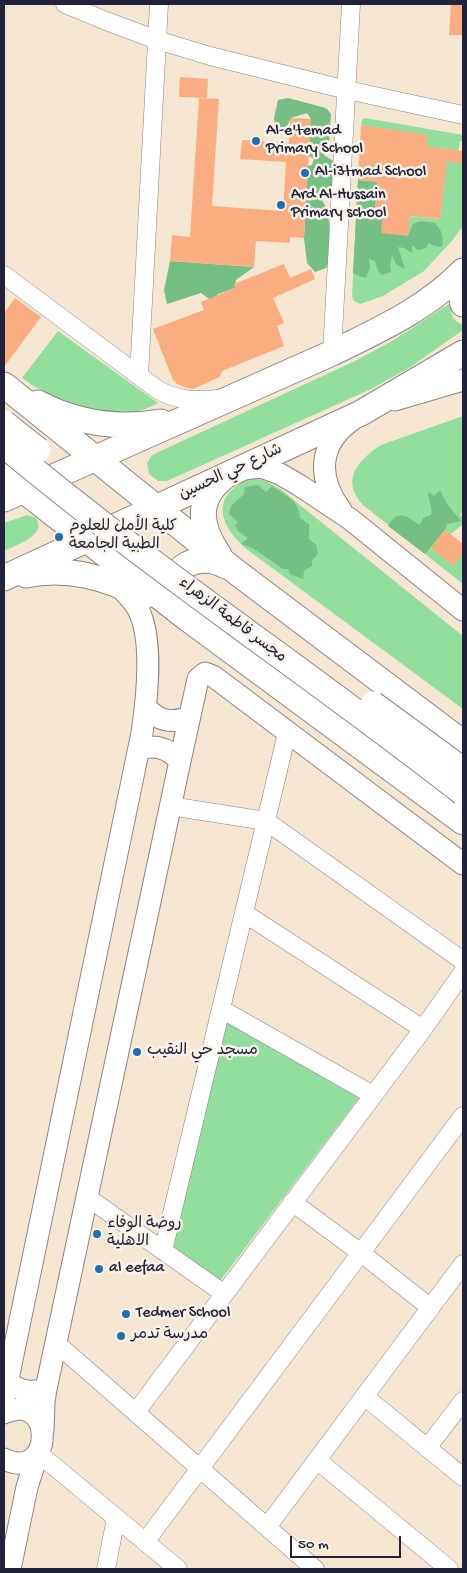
<!DOCTYPE html>
<meta charset="utf-8">
<style>
body{margin:0}
#map{position:relative;width:467px;height:1573px;overflow:hidden;background:#f5e6d1;font-family:"Gochi Hand",sans-serif}
canvas{display:block}
.frame{position:absolute;inset:0;border:5px solid #22223b;pointer-events:none}
.scale{position:absolute;left:290px;top:1536px;width:111px;height:22px;box-sizing:border-box;border:2px solid #22223b;border-top:0;padding-left:6px;font-size:15px;line-height:18px;white-space:nowrap;color:#22223b;-webkit-text-stroke:4px #f7f3e8;paint-order:stroke}
</style>
<div id="map">
<canvas width="467" height="1573"></canvas>
<div class="frame"></div>
<div class="scale">50 m</div>
</div>
<script>
const ctx = document.querySelector('canvas').getContext('2d');
ctx.lineJoin = 'round';
function fill(path, color) {
  ctx.fillStyle = color;
  ctx.fill(path, 'evenodd');
}
function trace(path, color, width, dash) {
  ctx.strokeStyle = color;
  ctx.lineWidth = width;
  ctx.lineCap = dash ? 'butt' : 'round';
  ctx.setLineDash(dash || []);
  ctx.stroke(path);
}
function write(font, color, halo, rows, align = 'center') {
  ctx.font = font + ' "Gochi Hand","Playpen Sans Arabic",sans-serif';
  ctx.lineWidth = 5;
  ctx.setLineDash([]);
  ctx.textBaseline = 'middle';
  ctx.strokeStyle = halo;
  ctx.fillStyle = color;
  for (const [text, x, y, turn = 0] of rows) {
    ctx.save();
    ctx.translate(x, y);
    ctx.rotate((+turn || 0) * Math.PI / 180);
    ctx.textAlign = isNaN(turn) ? turn : align;
    if (halo) ctx.strokeText(text, 0, 0);
    ctx.fillText(text, 0, 0);
    ctx.restore();
  }
}
const green = new Path2D(`
 M365,118L463,135V141H460L457,162L463,164V226L451,242L424,271L383,296L360,304L354,301L352,296L358,180L377,182L375,213L440,219L448,149L426,146L427,135L361,125L362,120Z
 M452,302C449,313 452,321 463,325V330L409,368L371,389L167,481H158L149,474L147,463L152,455L355,361L392,341Z
 M58,331L158,403C150,407 142,411 132,412C99,416 48,398 22,378Z
 M463,416V511L460,514L463,518V524L451,534L445,530L431,548L453,566L463,553V584L363,505C340,480 358,460 381,445Z
 M253,478L263,480L280,489L463,636V709L245,548C217,522 211,493 253,478Z
 M27,515L35,517C49,535 16,545 4,551V523Z
 M227,1022L359,1098L220,1281L171,1250Z`);
const forest = new Path2D(`
 M288,98L322,107L327,109L331,114L329,143L324,155L333,161L334,180L331,192L320,196L328,211L329,225L330,260L326,268L315,272L307,263L304,238L308,166L312,165L314,159L309,156L311,119L307,113L291,118L287,126L283,129L275,126L274,118L278,100Z
 M358,180L377,182L375,213H383L408,236L413,224L421,221L435,223C442,231 444,236 442,247L434,246L429,243L426,248L418,250L412,245V253L404,248L398,247L404,265V269L396,264L392,255L390,265L391,272L382,275L378,271L375,261L369,259L370,267L366,278L359,276L353,273Z
 M170,261L254,267L236,280L235,288L218,294L212,301L201,293L167,304L164,290Z
 M258,485L266,492L272,486C286,496 299,499 300,518L309,524V539L316,545L318,554L312,560V566L304,571L303,579L290,574L288,569H283L254,549L241,544L248,538L238,531L235,526L238,522L229,514L231,506L244,494L245,487Z
 M440,490L447,504L461,521L447,524L445,530L425,554L388,526C398,508 407,517 420,525L423,518L431,515C433,507 428,501 428,492L434,496Z`);
const building = new Path2D(`
 M451,4H463V35H449Z
 M180,77L208,79L207,98L179,97Z
 M199,98L219,99L212,206L283,211L286,162L240,159L242,140L289,143L290,118L311,119L304,238L290,237V243L256,241L254,267L170,261L172,235L190,237Z
 M361,125L428,135L426,146L463,151V164L447,161L440,219L410,216L408,236L381,233L383,213H375L377,182L358,180Z
 M284,264L290,278L311,269L315,279L273,298L284,323L277,326L284,346L222,371L220,377L193,389L187,388L177,384L173,380L153,329L204,310L201,302L235,288L234,284Z
 M15,298L41,317L4,367V313Z
 M445,530L463,544V553L453,566L431,548Z`);
const minor = new Path2D(`
 M65,4L106,21L157,40L210,56L347,90L463,115
 M4,275L158,390C178,401 196,401 218,399
 M332,353L351,4
 M139,376L159,4
 M170,806L266,821L463,961
 M244,913L423,1029
 M221,1009L373,1095
 M87,1197L223,1293
 M292,1202L361,1253L431,1308
 M163,1251L287,733
 M56,1343L315,1569
 M364,1396L463,1477
 M136,1412L423,1029L463,972
 M427,1448L463,1401
 M38,1453L178,1569
 M317,1460L449,1569
 M267,1527L463,1264
 M145,1542L463,1116
 M106,1569L116,1518`);
const major = new Path2D(`
 M395,400L463,380
 M241,469L261,467L280,474L299,485L350,519L463,610
 M341,510C317,478 318,444 352,420
 M146,707C158,721 171,724 189,717
 M139,749C155,744 168,748 180,761
 M7,1381C19,1391 31,1394 46,1389
 M4,1398L142,733C147,699 154,640 138,609C133,600 125,593 118,585
 M4,1413C56,1390 54,1483 4,1459
 M43,1430L44,1402L46,1389L180,761L198,679L205,673L213,676L463,864
 M10,1569L27,1487L38,1453`);
const highway = new Path2D(`
 M463,279L461,294L463,304
 M4,385L235,571L463,743
 M38,403C76,423 119,429 161,422
 M4,475L188,619L463,822
 M4,499L332,353C379,330 426,309 463,271
 M219,555C201,529 194,501 223,478
 M26,575C68,566 105,578 144,596
 M4,578L361,413L463,353
 M173,600C166,566 199,551 226,566`);
const highwayBridge = new Path2D(`
 M4,423L38,450
 M4,445C151,568 312,675 463,793
 M373,704L463,770`);
const markers = [
 [256,141,5,"#1f6fb2"],
 [305,173,5,"#1f6fb2"],
 [281,205,5,"#1f6fb2"],
 [59,537,5,"#1f6fb2"],
 [137,1052,5,"#1f6fb2"],
 [97,1234,5,"#1f6fb2"],
 [99,1269,5,"#1f6fb2"],
 [126,1314,5,"#1f6fb2"],
 [121,1336,5,"#1f6fb2"]
];
const poiNames = [
 ["Al-e'temad",266,132],
 ["Primary School",266,150],
 ["Al-i3tmad School",315,173],
 ["Ard Al-Hussain",291,196],
 ["Primary school",291,214],
 ["كلية الأمل للعلوم",69,528],
 ["الطبية الجامعة",69,546],
 ["مسجد حي النقيب",147,1052],
 ["روضة الوفاء",107,1225],
 ["الاهلية",107,1243],
 ["al eefaa",109,1269],
 ["Tedmer School",136,1314],
 ["مدرسة تدمر",131,1336]
];
const streetNames = [
 ["شارع حي الحسين",231,473,-25],
 ["مجسر فاطمة الزهراء",232,621,37]
];
fill(green, '#92df9d');
fill(forest, '#75be84');
fill(building, '#f9ad80');
trace(minor, '#8c8486', 19);
trace(major, '#8c8486', 23);
trace(highway, '#8c8486', 27);
trace(minor, '#fff', 18);
trace(major, '#fff', 21);
trace(highway, '#fff', 25);
trace(highwayBridge, '#8c8486', 27, []);
trace(highwayBridge, '#fff', 25);
for (const [x, y, r, color] of markers) {
  const dot = new Path2D();
  dot.arc(x, y, r, 0, 2 * Math.PI);
  ctx.fillStyle = color;
  ctx.fill(dot);
  trace(dot, '#f7f3e8', 2);
}
write('16px', '#22223b', '#f7f3e8', poiNames, 'left');
write('16px', '#22223b', '#f7f3e8', streetNames);
</script>
